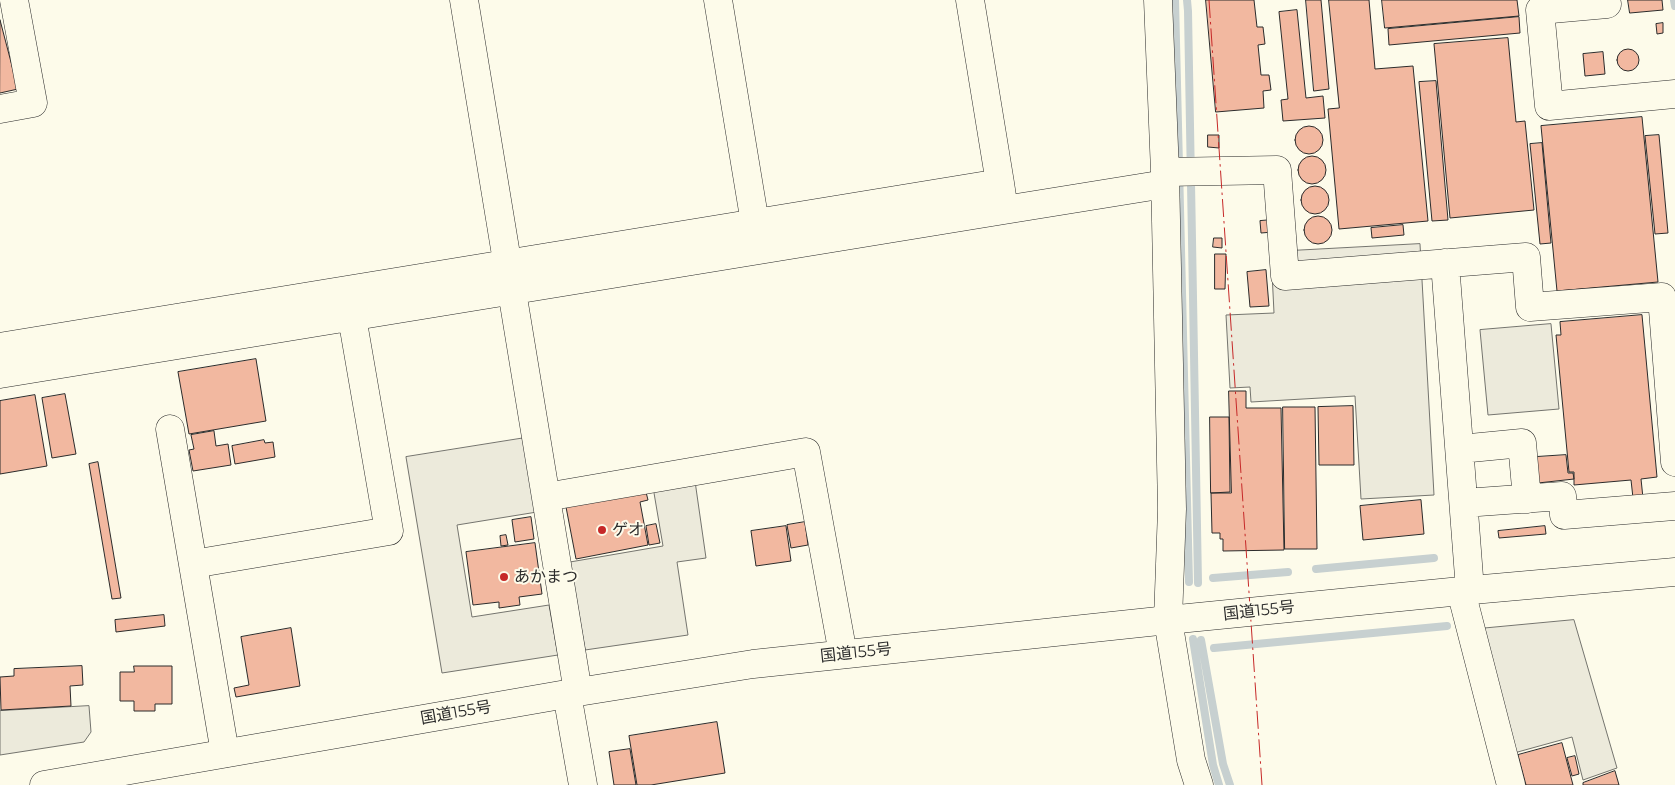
<!DOCTYPE html>
<meta charset="utf-8">
<style>
body{margin:0}
canvas{display:block;background:#fdfbea}
</style>
<canvas width="1675" height="785"></canvas>
<script>
const ctx = document.querySelector('canvas').getContext('2d');
ctx.lineJoin = 'round';
function fill(path, color) {
  ctx.fillStyle = color;
  ctx.fill(path, 'evenodd');
}
function trace(path, color, width, dash) {
  ctx.strokeStyle = color;
  ctx.lineWidth = width;
  ctx.lineCap = dash ? 'butt' : 'round';
  ctx.setLineDash(dash || []);
  ctx.stroke(path);
}
function write(font, color, halo, rows, align = 'center') {
  ctx.font = font + ' Montserrat,"Noto Sans JP",sans-serif';
  ctx.lineWidth = 4;
  ctx.setLineDash([]);
  ctx.textBaseline = 'middle';
  ctx.strokeStyle = halo;
  ctx.fillStyle = color;
  for (const [text, x, y, turn = 0] of rows) {
    ctx.save();
    ctx.translate(x, y);
    ctx.rotate((+turn || 0) * Math.PI / 180);
    ctx.textAlign = isNaN(turn) ? turn : align;
    if (halo) ctx.strokeText(text, 0, 0);
    ctx.fillText(text, 0, 0);
    ctx.restore();
  }
}
const parking = new Path2D(`
 M1420,244L1434,495L1361,499L1355,396L1251,402L1250,387L1230,388L1226,315L1274,313L1271,252Z
 M1551,324L1559,409L1488,415L1480,330Z
 M525,438L537,512L457,525L472,617L549,605L558,655L442,673L406,457Z
 M695,481L706,558L677,562L688,635L585,650L570,562L663,546L653,487Z
 M1574,620L1617,768L1583,780L1572,737L1514,753L1478,629Z
 M89,706L91,732L84,742L0,755V711Z`);
const stream = new Path2D(`
 M1175,0L1189,582
 M1187,0L1188,11L1198,583
 M1674,0L1675,6
 M1316,569L1434,558
 M1213,578L1288,572
 M1193,639L1213,765L1219,785
 M1201,640L1223,764L1230,785
 M1214,648L1447,626`);
const building = new Path2D(`
 M1206,0H1254L1257,27H1263L1265,44L1258,45L1261,75H1269L1271,90L1263,91L1264,108L1216,112Z
 M1306,0H1321L1329,89L1314,91Z
 M1329,0H1369L1375,69L1413,66L1428,221L1339,229L1328,109L1339,108Z
 M1382,0H1517L1519,16L1385,28Z
 M1628,0H1662L1663,10L1630,13Z
 M1297,10L1306,98L1323,96L1325,118L1283,121L1281,100L1288,99L1279,12Z
 M1519,17L1520,33L1389,45L1388,29Z
 M0,20L18,89L0,93Z
 M1663,23V33L1657,34L1656,24Z
 M1508,38L1516,122L1525,121L1534,210L1450,218L1434,44Z
 M1617 60a11 11 0 1 1 22 0a11 11 0 1 1-22 0Z
 M1603,52L1605,74L1585,76L1583,54Z
 M1436,81L1448,220L1432,221L1419,82Z
 M1642,117L1658,282L1557,291L1541,126Z
 M1295 140a14 14 0 1 1 28 0a14 14 0 1 1-28 0Z
 M1208,135H1219V148L1208,147Z
 M1659,135L1668,233L1655,234L1645,136Z
 M1542,143L1551,243L1540,244L1530,144Z
 M1298 170a14 14 0 1 1 28 0a14 14 0 1 1-28 0Z
 M1301 200a14 14 0 1 1 28 0a14 14 0 1 1-28 0Z
 M1304 230a14 14 0 1 1 28 0a14 14 0 1 1-28 0Z
 M1272,220L1273,232L1261,233L1260,221Z
 M1403,225L1404,235L1372,238L1371,228Z
 M1214,238H1222V248L1213,247Z
 M1215,254H1226L1225,289H1215Z
 M1266,270L1269,306L1250,307L1247,272Z
 M1642,315L1657,477L1641,479L1643,498H1633L1631,480L1574,485V472H1569L1556,335H1561L1560,322Z
 M256,359L266,421L189,434L178,372Z
 M1229,391H1246V408H1281L1284,550L1223,551V539H1220V533H1212L1211,493H1231Z
 M65,394L76,454L52,458L42,398Z
 M35,395L47,466L0,474V401Z
 M1353,406L1354,465H1319L1318,407Z
 M1283,407H1315L1317,549H1285Z
 M1210,417H1229L1230,492L1211,493Z
 M214,431L216,446L228,444L231,465L193,471L189,450L194,449L191,435Z
 M264,440L265,443L273,442L275,457L235,464L232,446Z
 M1566,455L1568,473H1573L1574,479L1538,483L1536,457Z
 M98,462L121,598L112,599L89,464Z
 M646,492L648,500L640,502L648,545L576,559L566,507Z
 M1421,500L1424,534L1363,540L1360,506Z
 M531,517L534,539L515,542L512,520Z
 M805,522L808,545L791,548L787,525Z
 M656,524L660,543L649,545L646,526Z
 M786,526L791,561L756,566L751,531Z
 M1545,526L1546,534L1499,538L1498,531Z
 M506,535L508,545L501,546L500,536Z
 M535,543L542,594L519,597L520,605L499,608V602L473,605L466,552Z
 M164,615L165,626L116,632L115,620Z
 M291,628L300,686L236,697L234,688L249,685L241,637Z
 M82,666L83,685L70,686L71,706L1,710L0,677L14,676V669Z
 M134,666H172V704H155V711H134V701H120V672H134Z
 M717,722L725,773L651,785H637L629,736Z
 M1562,743L1573,785H1526L1518,755Z
 M630,749L636,785H614L609,752Z
 M1575,756L1579,774L1572,776L1567,758Z
 M1615,771L1619,785H1583V783Z`);
const minor = new Path2D(`
 M464,0L578,692
 M718,0L755,223
 M1158,0L1165,172L1172,509L1168,620L1191,760L1199,785
 M1607,4L1540,10L1549,106L1675,94
 M0,109L33,103L14,0
 M1165,172L1277,170L1285,276L1526,257L1530,307L1662,297L1675,462
 M1004,210L1165,184
 M1445,263L1470,590
 M0,347L1000,183L970,0
 M0,374L1004,210L1000,183
 M170,429L225,753
 M1460,449L1522,443L1527,499
 M546,497L806,452L843,654
 M1464,503L1562,496L1564,515L1675,506
 M193,564L389,531L352,317
 M1461,591L1511,785
 M567,694L583,785`);
const highway = new Path2D(`
 M44,785L578,692L753,664L1168,620L1461,591L1675,572`);
const power = new Path2D(`
 M1209,0L1262,785`);
const markers = [
 [602,530,5,"#c62828"],
 [504,577,5,"#c62828"]
];
const poiNames = [
 ["ゲオ",612,530],
 ["あかまつ",514,577]
];
const streetNames = [
 ["国道155号",1259,611,-6],
 ["国道155号",856,653,-6],
 ["国道155号",456,713,-10]
];
fill(parking, '#eceadb');
trace(parking, '#74746e', 1);
trace(stream, '#c7d0d0', 8);
fill(building, '#f2b8a0');
trace(building, '#2b2b2b', 1);
trace(minor, '#2b2b2b', 29);
trace(highway, '#2b2b2b', 29);
trace(minor, '#fdfbea', 28);
trace(highway, '#fdfbea', 28);
trace(power, '#c62828', 1, [18, 4, 2.5, 4]);
for (const [x, y, r, color] of markers) {
  const dot = new Path2D();
  dot.arc(x, y, r, 0, 2 * Math.PI);
  ctx.fillStyle = color;
  ctx.fill(dot);
  trace(dot, '#fdfbea', 2);
}
write('16px', '#2b2b2b', '#fdfbea', poiNames, 'left');
write('16px', '#2b2b2b', '#fdfbea', streetNames);
</script>
